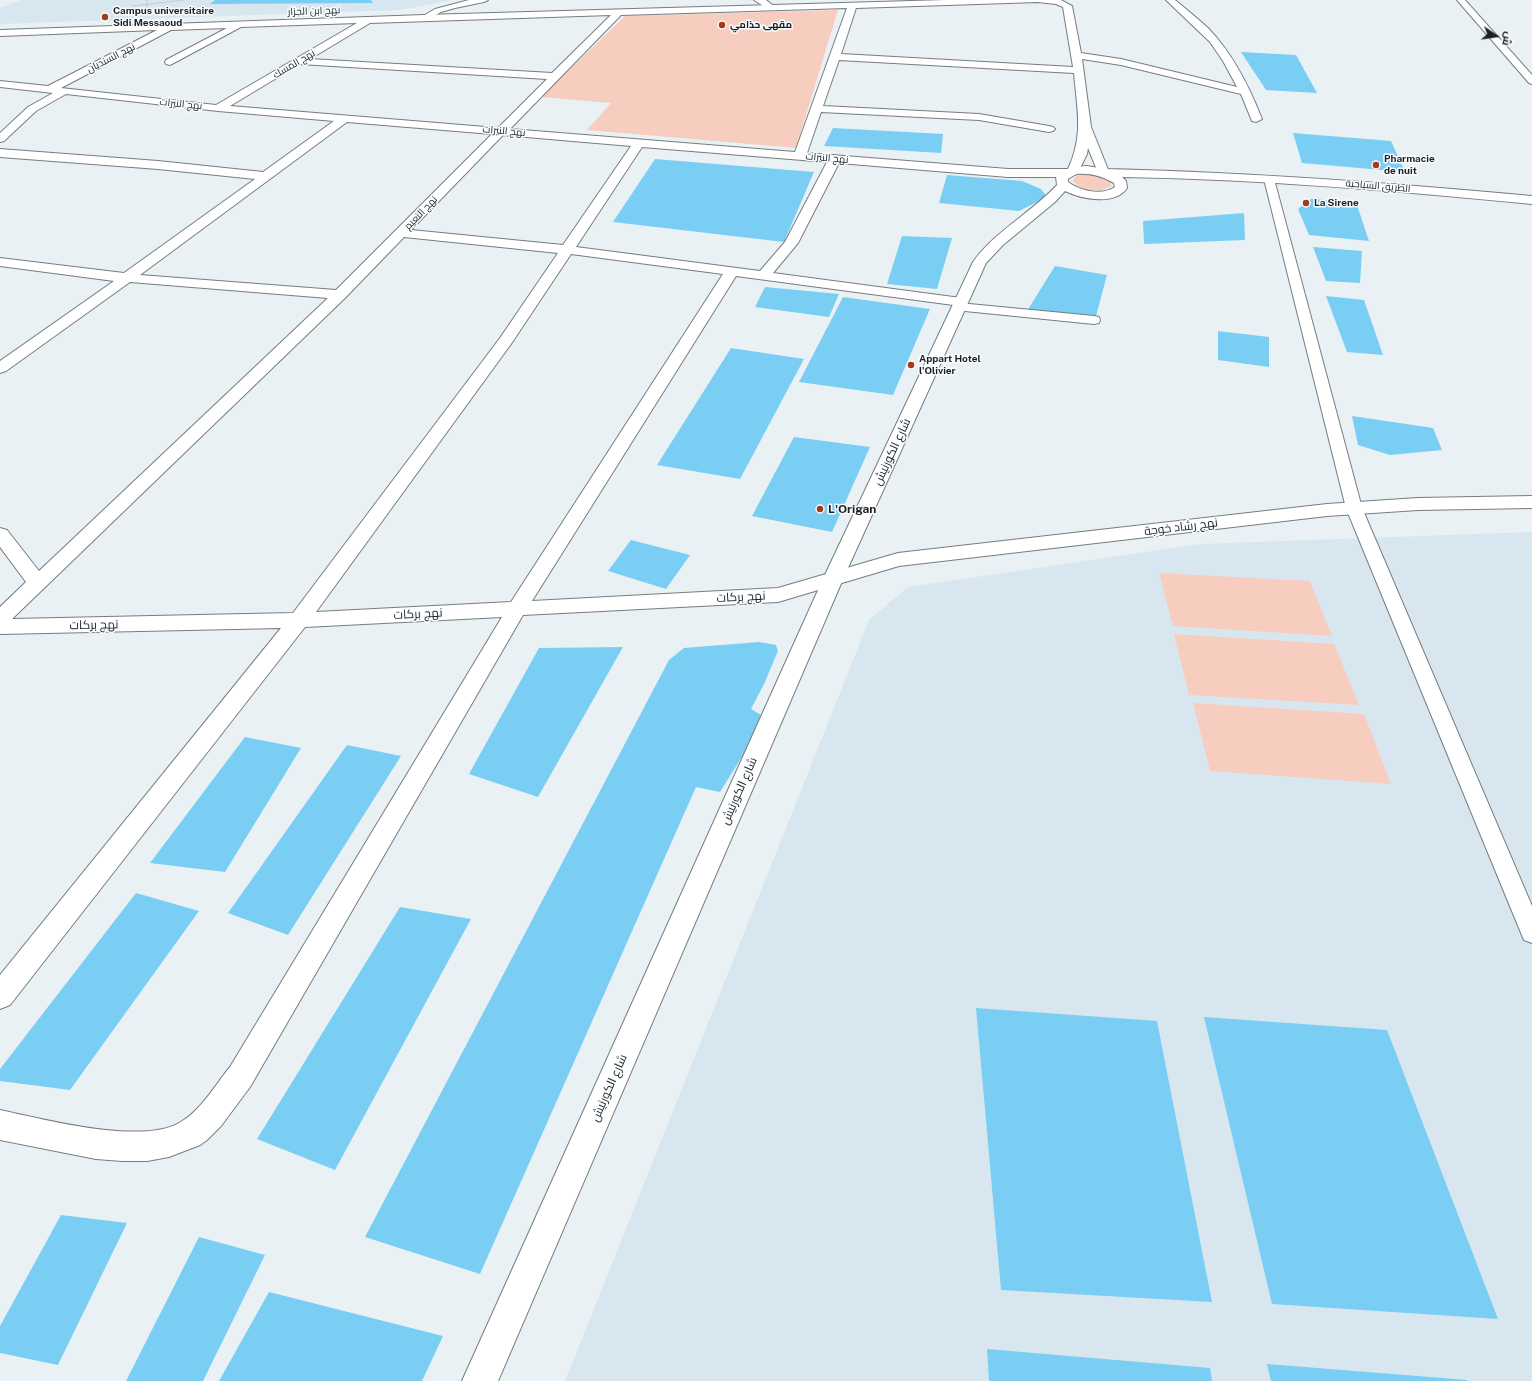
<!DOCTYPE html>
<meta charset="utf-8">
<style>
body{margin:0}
#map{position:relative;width:1532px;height:1381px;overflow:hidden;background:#e9f1f5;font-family:"Public Sans",Cairo,sans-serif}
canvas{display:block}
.north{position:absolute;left:1476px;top:16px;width:40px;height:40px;-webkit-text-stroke:3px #fafdff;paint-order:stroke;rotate:103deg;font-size:11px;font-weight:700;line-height:16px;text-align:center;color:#1e2122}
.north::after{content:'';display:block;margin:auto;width:14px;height:18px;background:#1e2122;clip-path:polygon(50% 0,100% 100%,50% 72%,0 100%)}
</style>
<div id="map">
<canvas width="1532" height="1381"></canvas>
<div class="north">ش</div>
</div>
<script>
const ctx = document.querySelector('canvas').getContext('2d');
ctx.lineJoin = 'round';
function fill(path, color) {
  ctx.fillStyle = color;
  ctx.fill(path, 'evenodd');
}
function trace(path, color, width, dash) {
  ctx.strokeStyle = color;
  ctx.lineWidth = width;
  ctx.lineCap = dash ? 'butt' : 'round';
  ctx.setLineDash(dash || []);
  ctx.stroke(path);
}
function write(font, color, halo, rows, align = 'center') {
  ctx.font = font + ' "Public Sans",Cairo,sans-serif';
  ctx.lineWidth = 3;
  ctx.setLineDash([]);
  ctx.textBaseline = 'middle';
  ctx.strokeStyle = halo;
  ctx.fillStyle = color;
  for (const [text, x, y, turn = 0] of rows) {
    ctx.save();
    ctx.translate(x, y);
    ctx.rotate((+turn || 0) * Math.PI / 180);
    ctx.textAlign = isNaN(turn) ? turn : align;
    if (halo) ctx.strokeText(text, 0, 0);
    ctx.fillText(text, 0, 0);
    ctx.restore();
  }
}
const built = new Path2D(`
 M21,0H453L400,10L0,24V8Z
 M1532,532V1381H565L869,620L908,587L1200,544Z`);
const green = new Path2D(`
 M838,10L796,148L587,130L611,103L541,97L625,16Z
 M1083,174L1098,175L1111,182V186C1102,193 1078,192 1073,180L1076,176Z
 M1159,573L1310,581L1332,636L1173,626Z
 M1174,634L1334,644L1359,705L1189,695Z
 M1193,703L1364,714L1391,784L1210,771Z`);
const building = new Path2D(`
 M215,0H371L373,3L210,4Z
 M1241,52L1296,55L1317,93L1266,90Z
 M833,128L943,134L941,153L824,146Z
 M1293,133L1391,141L1405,172L1302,163Z
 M655,159L814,172L784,242L613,222Z
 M947,175L1022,181L1041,189L1047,197L1019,211L939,203Z
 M1311,199L1356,202L1369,241L1309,235L1298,209Z
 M1244,213L1245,240L1144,244L1143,221Z
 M902,236L952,238L937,289L887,284Z
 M1313,247L1362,251L1360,283L1326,281Z
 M1055,266L1107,275L1096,316L1027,311Z
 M765,287L839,294L829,317L755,307Z
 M1326,296L1364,300L1383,355L1347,352Z
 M843,297L930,309L893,395L799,382Z
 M1218,331L1269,337V367L1218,360Z
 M731,348L804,359L740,479L657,465Z
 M1352,416L1433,428L1442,450L1390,455L1358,445Z
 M794,437L870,447L832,532L752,516Z
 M631,540L690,555L666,589L608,571Z
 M759,642L776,645L778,651L764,684L751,709L761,715L745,752L720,792L696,787L480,1274L365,1237L669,660L684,648Z
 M623,647L538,797L469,774L539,648Z
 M245,737L301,748L225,872L150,863Z
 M347,745L401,756L288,935L228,913Z
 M136,893L199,911L70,1090L0,1081V1069Z
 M400,907L471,919L335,1170L257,1139Z
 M976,1008L1157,1021L1212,1302L1001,1290Z
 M1204,1017L1387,1030L1498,1319L1272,1304Z
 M61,1215L127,1223L58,1365L0,1353V1326Z
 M199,1237L265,1255L203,1381H126Z
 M269,1292L443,1336L422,1381H219Z
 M987,1349L1210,1368L1212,1381H989Z
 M1267,1364L1467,1380V1381H1271Z`);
const path = new Path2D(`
 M147,0V7
 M133,6L184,0`);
const lane = new Path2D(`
 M469,0H488L484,2L455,8L441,12L427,20H421L420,18L435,9Z
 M754,0H766L775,7L774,9H768Z
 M1457,0H1465L1532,75V84L1529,83Z
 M1269,176L1274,179L1362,508L1532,906V943L1524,940L1521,933L1346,508L1264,179Z
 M959,303L1094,316L1099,317L1100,320L1099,323L1094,324L955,310L953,307L955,304Z`);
const street = new Path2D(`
 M946,0H1061L1072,6L1081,53L1121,59L1237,87L1223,61L1210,42L1166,0H1175C1186,9 1197,18 1208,28C1233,54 1249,86 1262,119L1256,122L1252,121L1241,94L1121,65L1082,59L1091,127L1109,172L1107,175H1099L1088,148L1087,154L1077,174L1068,177H1008L839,163L798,243L773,273L961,298L966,299L968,302L966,305L961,306L736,276L532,601L778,588L898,553L1327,504L1418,498L1532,496V508L1418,510L1327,516L899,566L778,602L523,615L250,1087L221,1126L207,1140L200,1145L169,1157L147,1161H122L96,1159L0,1140V1110C43,1119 140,1145 179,1123C201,1111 215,1085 230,1067L502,617L305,627L10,1005L0,1009V975L281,628L0,634V607L26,582L0,547V528L7,530L39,571L328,298L130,282L6,371L0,373V361L114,281L0,266V258L124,273L255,179L158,169L0,157V149L158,161L263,172L334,121L218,111L66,94L36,111L4,141L0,142V133L28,107L53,93L0,87V81L48,86L157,30L0,36V30L424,15ZM1038,2L1056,4L1063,7L1073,67L841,54L856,8ZM847,8L795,152L510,129L621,15ZM611,15L552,73L310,59L370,23ZM357,23L216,105L61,88L171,30L227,28L166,60L165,62L166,64L170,65L241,27ZM839,60L1074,73C1077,109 1084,135 1068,169H1008L807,153L821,112L979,120L1049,132L1053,131L1055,129L1053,127L1049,126L979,114L823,106ZM300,64L547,79L498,128L230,106ZM347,122L492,134L336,290L140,275ZM503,135L631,146L563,245L411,230ZM642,147L827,162L785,242L760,271L576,247ZM404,237L558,253L500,338L293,613L12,619L345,298ZM571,254L723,274L511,602L316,612L511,344Z`);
const secondary = new Path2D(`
 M1087,166L1105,169C1248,172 1390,183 1532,196V204C1395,191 1259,179 1122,177L1126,181L1127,188C1115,206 1081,199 1065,191L1055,202L1003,245L986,263L843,579L498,1381H462L823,579L973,262C995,231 1031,213 1057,185L1056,177C1063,167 1076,167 1087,166ZM1076,174C1091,173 1101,176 1114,183L1115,187C1102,196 1080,191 1068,182V179Z`);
const markers = [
 [105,17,4,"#a23a1b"],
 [722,25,4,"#a23a1b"],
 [1376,165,4,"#a23a1b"],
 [1306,203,4,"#a23a1b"],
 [911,365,4,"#a23a1b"],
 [820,509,4,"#a23a1b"]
];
const farPoinames = [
 ["Campus universitaire",113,11],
 ["Sidi Messaoud",113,23],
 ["مقهى حذامي",730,25],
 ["Pharmacie",1384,159],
 ["de nuit",1384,171],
 ["La Sirene",1314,203],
 ["Appart Hotel",919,359],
 ["l'Olivier",919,371]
];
const farStreetnames = [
 ["نهج ابن الجزار",314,11,-2],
 ["نهج السنديان",111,58,-27],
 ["نهج المسك",294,64,-30],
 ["نهج النيرات",181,104,6],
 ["نهج النيرات",504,131,5],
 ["نهج النيرات",827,158,5],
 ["الطريق السياحية",1378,186,5],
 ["نهج النعيم",421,213,-46]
];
const streetNames = [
 ["شارع الكورنيش",892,452,-65],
 ["نهج رشاد خوجة",1181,527,-7],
 ["نهج بركات",741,597,-3],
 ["نهج بركات",418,614,-3],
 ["نهج بركات",94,625,-1],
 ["شارع الكورنيش",739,791,-66],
 ["شارع الكورنيش",609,1088,-66]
];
const poiNames = [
 ["L'Origan",828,509]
];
fill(built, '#d8e7ef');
fill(green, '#f7cdc0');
fill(building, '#7bcef3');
trace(lane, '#767d80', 2);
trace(street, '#767d80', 2);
trace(secondary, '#767d80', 2);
trace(path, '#7b8083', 1, [0.5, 1.5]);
fill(lane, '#fff');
fill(street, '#fff');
fill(secondary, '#fff');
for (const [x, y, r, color] of markers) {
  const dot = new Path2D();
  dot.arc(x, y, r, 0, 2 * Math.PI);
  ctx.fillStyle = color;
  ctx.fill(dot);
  trace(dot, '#fafdff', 1.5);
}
write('bold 10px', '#1e2122', '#fafdff', farPoinames, 'left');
write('10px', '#1e2122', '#fafdff', farStreetnames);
write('12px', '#1e2122', '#fafdff', streetNames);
write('bold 12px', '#1e2122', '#fafdff', poiNames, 'left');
</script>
